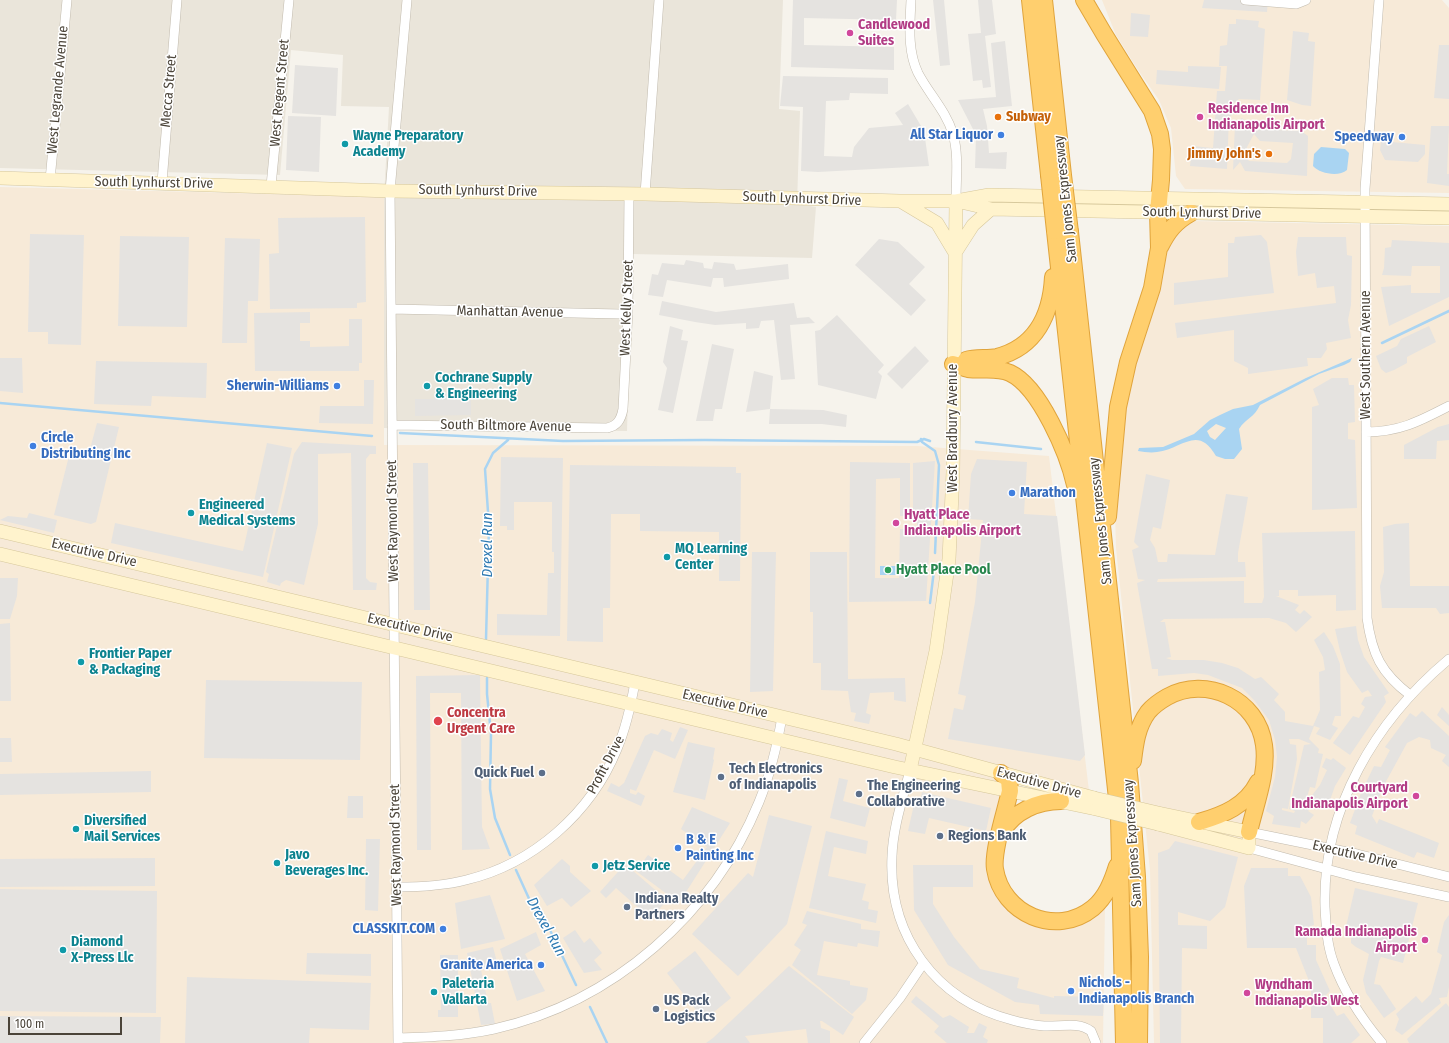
<!DOCTYPE html>
<style>
body{margin:0}
#map{position:relative;width:1449px;height:1043px;overflow:hidden;background:#f6f3ec;font-family:"Fira Sans Condensed",sans-serif}
canvas{display:block}
.scale{position:absolute;left:8px;top:1017px;width:114px;height:18px;box-sizing:border-box;border:2px solid #4b4439;border-top:0;padding-left:5px;font-size:12px;line-height:14px;white-space:nowrap;color:#4b4439;-webkit-text-stroke:3px #fff;paint-order:stroke}
</style>
<div id="map">
<canvas width="1449" height="1043"></canvas>
<div class="scale">100 m</div>
</div>
<script>
const ctx = document.querySelector('canvas').getContext('2d');
ctx.lineJoin = 'round';
function fill(path, color) {
  ctx.fillStyle = color;
  ctx.fill(path, 'evenodd');
}
function trace(path, color, width, dash) {
  ctx.strokeStyle = color;
  ctx.lineWidth = width;
  ctx.lineCap = dash ? 'butt' : 'round';
  ctx.setLineDash(dash || []);
  ctx.stroke(path);
}
function write(font, color, halo, rows, align = 'center') {
  ctx.font = font + ' "Fira Sans Condensed",sans-serif';
  ctx.lineWidth = 3;
  ctx.setLineDash([]);
  ctx.textBaseline = 'middle';
  ctx.strokeStyle = halo;
  ctx.fillStyle = color;
  for (const [text, x, y, turn = 0] of rows) {
    ctx.save();
    ctx.translate(x, y);
    ctx.rotate((+turn || 0) * Math.PI / 180);
    ctx.textAlign = isNaN(turn) ? turn : align;
    if (halo) ctx.strokeText(text, 0, 0);
    ctx.fillText(text, 0, 0);
    ctx.restore();
  }
}
const residential = new Path2D(`
 M0,0H783L779,109L800,111L797,204L816,207L812,258L632,254L627,431L383,428L384,197L389,107L341,106L343,55L291,50L280,175L0,168Z`);
const commercial = new Path2D(`
 M1102,0H1442L1449,8V193L1185,189L1176,176L1171,128L1159,100L1138,70L1116,35Z
 M0,187L384,197V445L917,446L1049,456L1089,791L1009,768L991,853L1023,919L1042,928L1061,927L1105,906L1103,1043H0Z
 M1190,221L1449,226V1043H1154L1150,870L1116,548L1114,475L1126,396L1143,335L1163,278L1169,240Z`);
const parking = new Path2D(`
 M793,0H897L896,20L804,18V45L894,47V70L791,67Z
 M933,0H944L950,65L940,66Z
 M978,0H992L996,34L985,36L991,87L983,88L982,80L973,81L968,34L981,33Z
 M1204,0H1268L1267,12L1202,8Z
 M1131,13L1150,15L1148,37L1130,36Z
 M1236,19L1259,21L1258,27L1265,29L1260,100L1239,99L1234,103V113L1229,117L1227,169L1190,166L1192,146L1213,148L1217,91H1225L1227,66H1219L1220,46L1227,45L1229,24H1236Z
 M1293,31L1309,33L1308,41L1315,42L1311,106L1302,105L1287,100Z
 M1005,41L1012,106L983,109L987,126L989,153L1007,152L1006,169L975,168L976,135L958,100L996,97L991,43Z
 M1439,45H1449V99L1434,98Z
 M295,65L338,68L336,116L292,113Z
 M1188,66L1221,67L1219,89L1156,84L1157,70L1188,72Z
 M783,76L888,78V94L850,93L849,100L826,101L824,156L852,157L854,147L869,128L903,125L895,113L908,104L924,131L929,166L818,172L801,171L803,107L780,106Z
 M288,116L321,117L319,172L286,170Z
 M1242,118L1254,129L1301,131L1308,136L1307,176L1245,171L1240,162L1233,170L1235,124ZM1254,134L1260,141L1293,143L1291,159L1287,163L1249,161L1245,156L1247,147Z
 M1431,126H1449L1447,174H1449V186L1427,183Z
 M1381,141L1425,145V154L1418,162L1385,160L1380,150Z
 M365,217L366,302L357,303V308L270,309L269,254L279,253L278,218Z
 M30,234L84,235L81,345L48,344V332H28Z
 M1261,235L1267,242L1274,293L1174,305V283L1228,277V243H1234L1235,237Z
 M120,236L189,237L187,327L118,326Z
 M1298,237H1346L1347,255L1352,256L1351,305L1348,320L1351,338L1326,343L1327,349L1321,358H1307L1308,366L1248,374V368L1234,361V330L1177,338L1175,323L1336,303L1334,286L1317,288L1315,273L1298,276L1296,252Z
 M225,238L260,239L258,301H248L247,343H222Z
 M879,239L898,242L925,267L909,284L926,300L911,316L855,265Z
 M1392,240L1449,243V297L1389,326L1381,287L1411,285V293H1440V266H1412L1411,276L1382,275L1384,268L1385,248L1391,247Z
 M686,260L703,263L704,268L712,269L714,262L734,264L736,270L788,264L789,279L724,287L723,278H713L711,287L667,280L663,297L648,295L652,274L658,275L662,263L684,265Z
 M662,301L716,312L794,303L797,318L809,317L815,323L790,325L795,379L781,380L774,320L761,321L759,328L746,329V323L715,325L695,322L659,315Z
 M310,312V323H300V341H310V347L349,346V319H362V363H359V371H255L254,313Z
 M837,315L884,365L878,372L882,376L876,399L818,385L815,331L820,330Z
 M670,326L683,330L681,340L688,341L673,413L658,410L667,368L663,362Z
 M1429,326L1436,342L1407,357V363L1394,370L1386,373L1381,369L1376,356L1397,346L1401,339Z
 M712,344L734,349L722,409H715L713,421H696Z
 M915,346L929,361L902,389L887,374Z
 M0,358H22L23,393L0,391Z
 M96,361L207,363L206,398L152,396L151,406L94,404Z
 M754,371L773,376L770,409L823,410L847,415L846,427L822,424H769L770,409L746,412Z
 M1332,378H1348L1349,385H1354L1355,422L1348,423V439L1355,440L1357,508L1312,510V407L1319,405L1313,389Z
 M364,380H374L373,424L319,423L320,406H364Z
 M434,394H471V415L415,416V399H434Z
 M97,423L119,427L96,522L91,524L54,515L69,456L87,460Z
 M1449,424V440L1437,441L1436,459H1404V445L1438,427Z
 M302,442L376,446V454H370L366,459V578L370,582L377,583L376,590H353L351,453L318,454V524L304,585L286,580L281,583L280,586L267,582L269,574L266,572L294,454Z
 M267,443L292,448L263,577L111,543L115,523L243,551Z
 M501,457L563,458L560,636L497,635V614L547,615L548,573H554V552H552V502H514V530H507V526H500Z
 M977,459L1027,462L1024,514L1057,516L1085,755L1080,761L948,739L954,708L963,710L966,696L958,694L975,602L983,520L968,519L971,474Z
 M935,461L926,601L849,602L850,462L910,463V516H900V478L876,479L875,578H899L900,529H917V516H913V463Z
 M413,463H428L430,610H414Z
 M570,465L736,467V473H741L740,581H719V532L640,531V514H611L610,608H603V642L567,641Z
 M1146,474L1170,480L1161,529L1153,527L1150,540L1155,548L1158,562H1167L1168,554L1215,555L1226,494L1248,497L1238,553V562H1245L1246,577L1158,579L1157,582L1244,581V603H1262L1264,597L1262,533L1355,531L1356,610L1336,611V595L1298,596V590H1279V596H1276L1299,605L1295,610L1300,614L1304,610L1312,617L1296,632L1286,623L1269,618L1164,619L1160,622H1165L1171,657L1166,658L1172,660H1204L1222,663L1238,668L1255,679L1261,677L1279,694L1274,700L1285,712V721L1313,726L1320,710L1319,672L1325,670L1323,657L1314,640L1324,632L1333,646L1340,664L1341,716H1335L1332,725L1338,728L1330,740L1316,734L1320,728L1314,726L1309,739L1319,749L1318,753L1323,754L1315,788L1310,787L1307,797L1310,798L1320,785L1327,770L1322,767L1326,758L1331,760L1333,758L1346,768L1335,786L1328,806L1316,802L1308,811L1314,815L1306,824L1301,821L1300,828L1272,824L1274,816L1266,811L1275,777L1277,757L1275,740L1269,720L1254,700L1242,688L1208,675L1194,673L1158,676V669H1152L1137,583L1145,580L1138,579L1132,550L1139,547L1134,542ZM1289,739H1299L1311,744L1304,745L1289,809L1295,811L1294,813L1282,810V808L1288,809L1297,759L1296,745L1290,744Z
 M29,513L57,520L54,533L0,520L8,516L27,518Z
 M1409,523L1410,586H1449V613L1440,614L1436,608H1382L1380,586L1384,572L1383,527L1395,524Z
 M752,552H776L773,691L750,692Z
 M810,552H847L848,679L905,678L906,702L894,700V692L870,693L866,713L871,715L869,724L854,721L856,713L851,712L848,691L821,690V663H813V612H810Z
 M0,578H18L17,596L10,619H0Z
 M10,623L11,701H0V624Z
 M1356,626L1358,640L1364,657L1389,693L1384,696L1386,702L1350,755L1333,743L1353,716L1359,718L1365,707L1361,704L1365,697L1372,696L1368,690L1362,693L1347,672L1340,651L1335,629Z
 M480,675L482,827L490,849L462,850L461,693H430L431,850H417L416,676Z
 M206,680L362,682L360,760L204,758Z
 M1442,707L1449,715V726L1437,715Z
 M1422,711L1449,736V767L1442,761L1446,755L1431,748L1430,740L1419,737L1407,743L1383,787L1372,816L1377,824L1379,819L1439,843L1434,858L1417,852L1414,858L1355,834L1357,826L1350,823L1361,793L1374,766L1381,767L1390,750L1385,747L1410,713L1416,717Z
 M680,727L688,730L675,759L654,750L636,791L630,789V793L636,795L638,792L645,796L641,806L607,791L611,783L619,787L624,783L645,736L651,733L658,735L662,729L672,733L670,740L673,742Z
 M0,738H11L12,762H0Z
 M688,742L715,748L713,759L714,760L705,800L673,792Z
 M151,771V792L0,795V774Z
 M839,778L848,780L843,801L870,808L865,827L830,818Z
 M922,792L991,808L986,831L929,818L925,834L908,831L915,800L920,801Z
 M348,796H363V818H347Z
 M692,807L730,823L679,903L636,871L648,855L683,880L707,847L681,829Z
 M769,815L812,826L787,924L738,976L692,934L748,873L753,877Z
 M826,831L868,841L866,854L834,847L828,876L866,884L862,900L869,902L868,909L878,911L876,923L809,908Z
 M366,839H380L378,911L365,910Z
 M1175,841L1238,857L1225,907L1210,921L1178,912V925L1207,926V949L1182,948L1181,1043H1160L1158,853L1169,849Z
 M155,858V886L0,887V859Z
 M562,859L570,866V872L591,891L571,907L562,898L547,906L534,885Z
 M625,864L667,900L651,919L616,888L606,898L600,892Z
 M913,865H973V887H933V904L954,937L980,969L1019,978L1017,988L1054,998V996L1104,997L1103,1016L1040,1014L1039,1005L1015,1002L948,965L914,910Z
 M1251,868H1288V876H1300L1311,897L1314,925L1307,927V945H1316V960L1330,991L1325,996L1337,1016L1344,1013L1360,1035L1351,1043H1323V1018H1311V986L1296,948H1247L1244,886Z
 M1355,888L1418,903L1403,963L1381,957L1379,961L1374,984L1380,985L1396,1009L1384,1018L1366,993L1363,980L1369,954L1356,947L1351,943V935H1344Z
 M0,889L157,891L156,1013L0,1011Z
 M490,895L505,939L461,949L455,903Z
 M807,911L861,924V929L880,931L878,947L858,943L857,947L824,941L817,975L850,981V985L868,988L866,1000L852,1014L792,965L801,950L794,945L807,925L802,923Z
 M1449,915V987L1447,997L1439,998L1441,1003L1402,1035L1395,1030L1399,1019L1396,1014L1416,996L1422,1003L1431,994L1442,955L1437,952L1444,922Z
 M575,930L584,943L590,938L602,953L594,960L602,970L584,973L563,938Z
 M536,932L541,945L525,954L545,991L517,1001L500,949Z
 M493,947L498,966L481,970L488,1003H491L495,1024L481,1025L467,953Z
 M695,951L731,998L704,1020L667,973Z
 M307,953L371,954V976L306,974Z
 M440,955H458V1017H438V1010H441Z
 M789,966L854,1017L843,1035L822,1021H820L821,1028L830,1031V1043H808L806,1029L745,1036L750,1043H706L713,1038Z
 M187,977L371,983L369,1030L310,1028L309,1043H185Z
 M916,996L943,1018L950,1015L969,1027L967,1033H974L979,1023L987,1027L983,1037L988,1040L987,1043H947L934,1032L939,1026L911,1002Z
 M1446,1003L1449,1007V1043H1409L1407,1039Z
 M0,1016L161,1017L160,1043H0Z`);
const water = new Path2D(`
 M1321,147L1345,149L1349,153L1347,170C1339,177 1320,174 1313,166L1314,154Z
 M1352,358L1350,362L1344,365L1319,374L1260,405C1254,418 1246,418 1239,429L1242,449L1234,459H1225L1216,456C1198,424 1182,449 1157,452C1151,453 1144,452 1138,451L1139,448L1163,447L1194,434L1210,420L1220,415L1233,409L1253,405L1306,378ZM1216,424L1226,428L1215,440L1210,437L1207,431Z
 M880,566H896V575H880Z`);
const stream = new Path2D(`
 M1382,343L1449,311
 M0,403L372,436
 M400,433L563,441L705,440L917,442L924,439L930,441
 M921,439L922,442L935,451L939,465L935,553
 M976,442L1041,449
 M930,603L934,570
 M486,639L489,526L485,469L493,453L508,440
 M487,678V694L491,734L490,789L495,818L510,855
 M516,870L531,903L550,930L576,985
 M590,1007L607,1043`);
const street = new Path2D(`
 M911,0C910,24 907,50 918,73C929,94 946,111 953,134C959,155 956,179 956,201
 M1245,0L1296,4L1306,0
 M1379,0L1365,189L1367,618C1372,654 1381,673 1410,695
 M50,180L67,0
 M162,182L177,0
 M271,186L289,0
 M645,194L659,0
 M391,309L620,314L628,311
 M392,425L607,428C617,426 621,420 623,409L628,311L629,194
 M1366,432C1400,432 1420,421 1449,406
 M910,770C903,798 893,827 892,856C888,935 935,1000 1012,1020C1022,1023 1033,1025 1044,1026C1060,1027 1078,1021 1091,1031L1096,1043
 M1249,832L1357,854L1449,877
 M1249,848L1356,877L1449,897
 M397,887C420,887 443,886 466,880C533,864 591,813 617,749C626,728 631,705 635,682
 M398,1038C431,1037 462,1036 494,1029C614,1002 713,914 759,802C770,775 777,746 782,717
 M398,1043L390,191L407,0
 M864,1043L900,998L923,964
 M1382,1043C1361,1018 1345,994 1334,964C1327,946 1326,926 1325,907C1322,809 1376,720 1449,659`);
const secondary = new Path2D(`
 M0,178L390,191L645,194L900,201H956L989,195L1449,204
 M902,202L937,223L955,253L973,225L991,209
 M961,202L991,209L1449,218
 M0,531L896,744L1094,798
 M0,554L895,767L1096,809
 M910,770L936,651L949,559L953,472L956,201
 M1158,813L1249,832V848L1158,824`);
const highway = new Path2D(`
 M1030,0L1049,175
 M1044,0L1063,175
 M1084,0L1104,34L1152,111L1160,134L1162,149L1161,180L1158,212L1159,248L1152,288L1128,362L1118,407L1108,517
 M1055,231L1119,817L1124,1043
 M1070,232L1130,783L1137,877L1140,957L1139,1043
 M1160,247C1168,231 1175,222 1191,213
 M966,360C976,357 987,359 997,357C1036,347 1051,314 1053,277
 M953,364C958,365 963,368 968,369C982,371 997,367 1010,373C1040,387 1068,454 1075,485
 M1133,761C1135,744 1137,727 1148,712C1153,706 1160,701 1167,697C1206,675 1258,699 1264,745C1268,773 1255,805 1249,832
 M1001,773L1009,780L1010,791C1006,809 992,852 995,869C1002,914 1056,938 1093,908C1106,897 1112,882 1117,866
 M1199,822C1223,815 1246,806 1258,782
 M1002,832C1014,811 1038,801 1061,801`);
const secondaryBridge = new Path2D(`
 M1094,798L1158,813
 M1096,809L1158,824`);
const highwayBridge = new Path2D(`
 M1049,175L1055,231
 M1063,175L1070,232`);
const markers = [
 [850,33,4,"#d1479c"],
 [998,117,4,"#e8710a"],
 [1200,117,4,"#d1479c"],
 [1001,135,4,"#3f7fe0"],
 [1402,137,4,"#3f7fe0"],
 [345,144,4,"#0f9aa8"],
 [1269,154,4,"#e8710a"],
 [337,386,4,"#3f7fe0"],
 [427,386,4,"#0f9aa8"],
 [33,446,4,"#3f7fe0"],
 [1012,493,4,"#3f7fe0"],
 [191,513,4,"#0f9aa8"],
 [896,523,4,"#d1479c"],
 [667,557,4,"#0f9aa8"],
 [888,570,4,"#2e9e5b"],
 [81,662,4,"#0f9aa8"],
 [438,721,5,"#e0444e"],
 [542,773,4,"#5c6f8a"],
 [721,777,4,"#5c6f8a"],
 [859,794,4,"#5c6f8a"],
 [1416,796,4,"#d1479c"],
 [76,829,4,"#0f9aa8"],
 [940,836,4,"#5c6f8a"],
 [678,848,4,"#3f7fe0"],
 [277,863,4,"#0f9aa8"],
 [595,866,4,"#0f9aa8"],
 [627,907,4,"#5c6f8a"],
 [443,929,4,"#3f7fe0"],
 [1425,940,4,"#d1479c"],
 [63,950,4,"#0f9aa8"],
 [541,965,4,"#3f7fe0"],
 [1071,991,4,"#3f7fe0"],
 [434,992,4,"#0f9aa8"],
 [1247,993,4,"#d1479c"],
 [656,1009,4,"#5c6f8a"]
];
const hotelNames = [
 ["Candlewood",858,25],
 ["Suites",858,41],
 ["Residence Inn",1208,109],
 ["Indianapolis Airport",1208,125],
 ["Hyatt Place",904,515],
 ["Indianapolis Airport",904,531],
 ["Courtyard",1408,788,"right"],
 ["Indianapolis Airport",1408,804,"right"],
 ["Ramada Indianapolis",1417,932,"right"],
 ["Airport",1417,948,"right"],
 ["Wyndham",1255,985],
 ["Indianapolis West",1255,1001]
];
const streetNames = [
 ["West Legrande Avenue",58,90,-85],
 ["Mecca Street",169,91,-85],
 ["West Regent Street",280,93,-85],
 ["South Lynhurst Drive",154,183,1],
 ["South Lynhurst Drive",478,191,1],
 ["South Lynhurst Drive",802,199,2],
 ["Sam Jones Expressway",1066,199,-96],
 ["South Lynhurst Drive",1202,213,1],
 ["West Kelly Street",627,308,-88],
 ["Manhattan Avenue",510,312,1],
 ["West Southern Avenue",1366,355,-90],
 ["South Biltmore Avenue",506,426,1],
 ["West Bradbury Avenue",953,428,-90],
 ["West Raymond Street",393,521,-91],
 ["Sam Jones Expressway",1101,521,-96],
 ["Executive Drive",94,553,13],
 ["Executive Drive",410,628,13],
 ["Executive Drive",725,704,13],
 ["Profit Drive",606,765,-62],
 ["Executive Drive",1039,783,15],
 ["Sam Jones Expressway",1133,843,-94],
 ["West Raymond Street",396,845,-91],
 ["Executive Drive",1355,855,13]
];
const foodNames = [
 ["Subway",1006,117],
 ["Jimmy John's",1261,154,"right"]
];
const shopNames = [
 ["All Star Liquor",993,135],
 ["Speedway",1394,137],
 ["Sherwin-Williams",329,386],
 ["Circle",41,438,"left"],
 ["Distributing Inc",41,454,"left"],
 ["Marathon",1020,493,"left"],
 ["B & E",686,840,"left"],
 ["Painting Inc",686,856,"left"],
 ["CLASSKIT.COM",435,929],
 ["Granite America",533,965],
 ["Nichols -",1079,983,"left"],
 ["Indianapolis Branch",1079,999,"left"]
];
const cultureNames = [
 ["Wayne Preparatory",353,136],
 ["Academy",353,152],
 ["Cochrane Supply",435,378],
 ["& Engineering",435,394],
 ["Engineered",199,505],
 ["Medical Systems",199,521],
 ["MQ Learning",675,549],
 ["Center",675,565],
 ["Frontier Paper",89,654],
 ["& Packaging",89,670],
 ["Diversified",84,821],
 ["Mail Services",84,837],
 ["Javo",285,855],
 ["Beverages Inc.",285,871],
 ["Jetz Service",603,866],
 ["Diamond",71,942],
 ["X-Press Llc",71,958],
 ["Paleteria",442,984],
 ["Vallarta",442,1000]
];
const leisureNames = [
 ["Hyatt Place Pool",896,570]
];
const healthNames = [
 ["Concentra",447,713],
 ["Urgent Care",447,729]
];
const serviceNames = [
 ["Tech Electronics",729,769],
 ["of Indianapolis",729,785],
 ["Quick Fuel",534,773,"right"],
 ["The Engineering",867,786],
 ["Collaborative",867,802],
 ["Regions Bank",948,836],
 ["Indiana Realty",635,899],
 ["Partners",635,915],
 ["US Pack",664,1001],
 ["Logistics",664,1017]
];
const waterNames = [
 ["Drexel Run",488,545,-90],
 ["Drexel Run",546,927,61]
];
fill(residential, '#eae5da');
fill(commercial, '#f7ead8');
fill(parking, '#e5e3e0');
fill(water, '#a9d4f2');
trace(stream, '#a9d4f2', 2.5);
trace(street, '#c2bbae', 10);
trace(secondary, '#d6c79b', 14);
trace(highway, '#e0a43c', 18);
trace(street, '#fff', 9);
trace(secondary, '#fff3cd', 13);
trace(highway, '#ffcf6e', 16);
trace(secondaryBridge, '#d6c79b', 14, []);
trace(highwayBridge, '#e0a43c', 18, []);
trace(secondaryBridge, '#fff3cd', 13);
trace(highwayBridge, '#ffcf6e', 16);
for (const [x, y, r, color] of markers) {
  const dot = new Path2D();
  dot.arc(x, y, r, 0, 2 * Math.PI);
  ctx.fillStyle = color;
  ctx.fill(dot);
  trace(dot, '#fff', 1.5);
}
write('bold 14px', '#b23c85', '#fff', hotelNames, 'left');
write('14px', '#4b4439', '#fff', streetNames);
write('bold 14px', '#c56008', '#fff', foodNames, 'left');
write('bold 14px', '#366cbe', '#fff', shopNames, 'right');
write('bold 14px', '#0d838f', '#fff', cultureNames, 'left');
write('bold 14px', '#27864d', '#fff', leisureNames, 'left');
write('bold 14px', '#be3a42', '#fff', healthNames, 'left');
write('bold 14px', '#4e5e75', '#fff', serviceNames, 'left');
write('italic 15px', '#2e7ab2', '#fff', waterNames);
</script>
